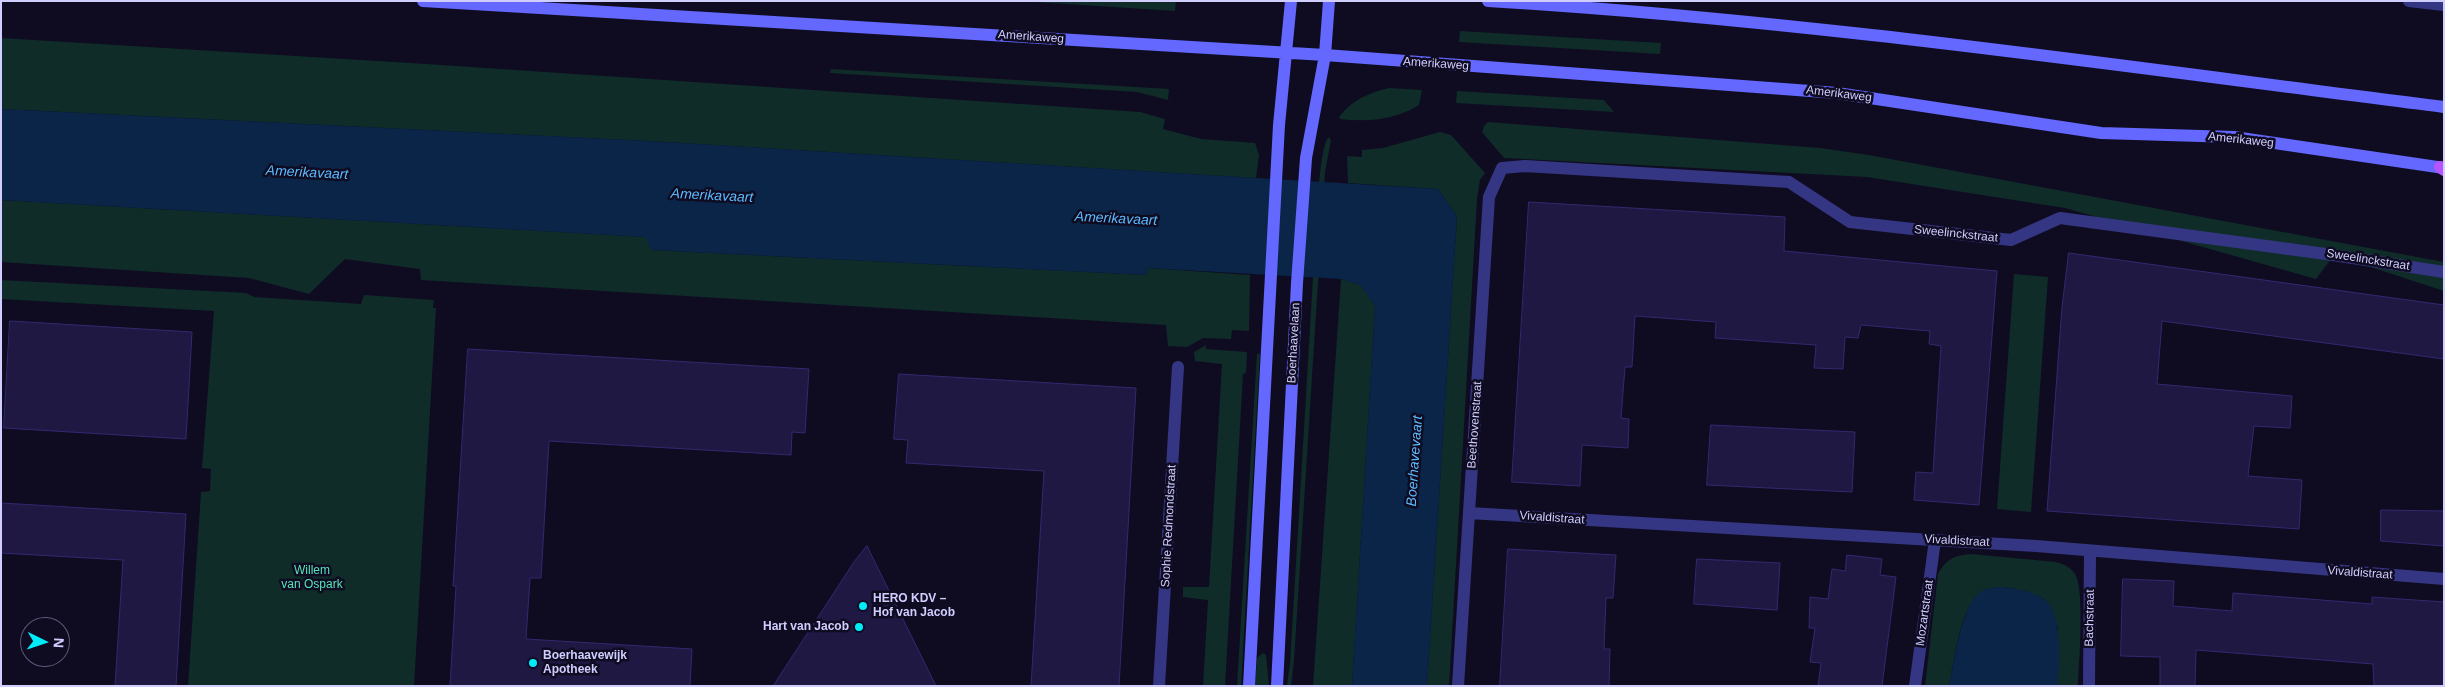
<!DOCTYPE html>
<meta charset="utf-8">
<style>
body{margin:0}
#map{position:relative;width:2445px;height:687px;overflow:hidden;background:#0f0c22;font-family:Arial,sans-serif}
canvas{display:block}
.frame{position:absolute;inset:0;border:2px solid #d0cdff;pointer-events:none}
.north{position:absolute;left:20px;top:617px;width:50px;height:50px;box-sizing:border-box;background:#0f0c22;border:1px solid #5c597a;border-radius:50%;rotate:94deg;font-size:14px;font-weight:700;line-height:20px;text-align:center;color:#d0cdff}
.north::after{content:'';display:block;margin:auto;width:18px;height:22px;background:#00ecf8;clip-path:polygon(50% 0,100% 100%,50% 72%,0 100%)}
</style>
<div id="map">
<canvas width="2445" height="687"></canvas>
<div class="frame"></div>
<div class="north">N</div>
</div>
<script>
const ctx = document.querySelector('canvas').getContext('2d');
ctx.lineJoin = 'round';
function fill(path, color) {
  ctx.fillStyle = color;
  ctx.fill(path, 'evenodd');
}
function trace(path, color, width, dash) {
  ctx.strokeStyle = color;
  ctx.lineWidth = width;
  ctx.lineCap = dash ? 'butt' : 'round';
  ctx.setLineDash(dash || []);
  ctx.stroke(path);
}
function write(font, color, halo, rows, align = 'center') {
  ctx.font = font + ' Arial,sans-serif';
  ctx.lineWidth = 5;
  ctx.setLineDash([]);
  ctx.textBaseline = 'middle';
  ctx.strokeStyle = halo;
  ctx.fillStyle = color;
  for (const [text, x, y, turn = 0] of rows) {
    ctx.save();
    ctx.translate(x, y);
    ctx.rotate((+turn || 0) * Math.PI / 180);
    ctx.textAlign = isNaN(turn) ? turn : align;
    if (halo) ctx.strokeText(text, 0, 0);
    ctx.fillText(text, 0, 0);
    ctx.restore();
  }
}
const green = new Path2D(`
 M1020,1H1176L1175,11Z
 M1460,31L1661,43L1660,54L1459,42Z
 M1,38L426,64L1140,112L1165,119L1163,129L1201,139L1255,143L1259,155L1256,178L648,141L1,109Z
 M831,69L1169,89L1168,100L1137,92L830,73Z
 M1389,88L1422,90L1419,105C1395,120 1368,122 1340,119L1339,117C1352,100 1368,93 1389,88Z
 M1457,91L1604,100L1614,112L1456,103Z
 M1488,122L1820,148L1869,155L2444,262V291L2334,255L2316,279L2065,208L1867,177L1504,158L1482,132L1484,126Z
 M1440,132L1451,135L1485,173L1480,180L1477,199L1449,686H1427L1457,216L1438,189L1348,183L1347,156L1362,157V150L1383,148Z
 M1329,137L1331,140L1325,172L1294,660L1291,686H1287L1290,664L1316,227C1318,210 1319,146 1329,137Z
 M1,200L646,237L652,250L1146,275L1148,268L1250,275L1249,331L1232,330L1231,339L1203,338L1187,347L1168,346L1166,325L421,280L420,269L345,259L309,294L249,278L1,262Z
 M2014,274L2048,277L2031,512L1997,509Z
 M1341,279L1361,285L1375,306L1352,686H1313Z
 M1,280L246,293L254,297L361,304L364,295L434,300L433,308H436L414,686H188L201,492L210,491L211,469L202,468L214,311L1,299Z
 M1206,345V349L1247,352L1246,373L1243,374L1225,686H1203L1208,600L1183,597V587H1209L1222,364L1195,361L1194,352Z
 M1257,354H1260L1241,686H1237Z
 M1971,554L2056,562C2063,564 2071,567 2075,574C2085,591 2079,663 2078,686H2058V628L2046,600C2035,594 2024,590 2010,588C1999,586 1987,587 1978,595C1960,610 1954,663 1949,686H1925L1938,574C1946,559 1955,555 1971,554Z
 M1263,653L1266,655L1269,686H1255L1257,658Z`);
const water = new Path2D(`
 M1,109L648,141L1438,189L1457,216L1427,686H1352L1375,306L1360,285L1341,279L1148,268L1146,275L652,250L645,237L1,200Z
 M2003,587C2017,589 2032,591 2044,599C2064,613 2058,664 2058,686H1949C1954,663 1961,609 1978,594C1985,588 1994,587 2003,587Z`);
const building = new Path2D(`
 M1529,202L1785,217L1784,251L1997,271L1979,505L1914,500L1916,472L1933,473L1941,346L1929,344L1930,331L1861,325L1858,338L1845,337L1843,369L1814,368L1816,345L1715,338L1716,322L1635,316L1632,367H1625L1621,418L1629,419L1628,448L1582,445L1580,486L1512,482Z
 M2069,253L2444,305V359L2162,321L2157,384L2292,396L2290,428L2254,426L2248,476L2302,480L2299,529L2047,511L2062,307Z
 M10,321L192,332L186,439L4,428Z
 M468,349L809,369L805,433L792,432L791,455L549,441L541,578H530L526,639L692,649L690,686H450L456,586H453L455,555Z
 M899,374L1136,388L1119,686H1031L1044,471L906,463L908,440L894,439Z
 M1711,425L1855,432L1852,492L1707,485Z
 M1,503L186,514L176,686H115L123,560L1,553Z
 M2381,510L2444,511V546L2381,541Z
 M867,546L936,686H773L854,562Z
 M1508,549L1616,555L1613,598H1606L1604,649H1610L1609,686H1500Z
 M1847,555L1882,559L1880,575L1896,577L1882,686H1818L1821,663L1810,662L1815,628H1809L1810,597L1828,599L1832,569L1845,571Z
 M1697,559L1780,563L1777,610L1694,604Z
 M2123,579L2174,581L2173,606L2232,611L2233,593L2372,604V597L2444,602V686H2374L2373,664L2196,650L2195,686H2160V657L2121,656Z`);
const street = new Path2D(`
 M2409,1L2444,5
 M1469,513L2036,546L2444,579
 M1159,686L1178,367
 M1458,686L1489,197L1502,168L1525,166L1789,182L1850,222L2011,240L2060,218L2333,255L2444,272
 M1915,686L1935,540
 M2089,686L2090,551`);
const secondary = new Path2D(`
 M423,1L1325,55L1837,93L2101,133L2234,137L2444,168
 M1488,1C1808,20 2126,67 2444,107
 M1249,686L1279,125L1291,1
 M1277,686L1297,283L1306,158L1325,55L1329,1`);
const primary = new Path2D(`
 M2440,167L2444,170`);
const markers = [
 [863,606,5,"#00ecf8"],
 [859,627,5,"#00ecf8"],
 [533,663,5,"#00ecf8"]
];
const streetNames = [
 ["Amerikaweg",1031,37,4],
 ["Amerikaweg",1436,64,4],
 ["Amerikaweg",1839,94,7],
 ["Amerikaweg",2241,140,6],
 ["Sweelinckstraat",1956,234,6],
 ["Sweelinckstraat",2368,260,9],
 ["Boerhaavelaan",1294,343,-87],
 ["Beethovenstraat",1475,425,-86],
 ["Vivaldistraat",1552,518,4],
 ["Sophie Redmondstraat",1169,526,-87],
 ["Vivaldistraat",1957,541,3],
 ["Vivaldistraat",2360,573,4],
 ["Mozartstraat",1925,613,-82],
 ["Bachstraat",2090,618,-89]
];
const parkNames = [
 ["Willem",312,571],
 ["van Ospark",312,585]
];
const poiNames = [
 ["HERO KDV –",873,599],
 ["Hof van Jacob",873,613],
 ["Hart van Jacob",849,627,"right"],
 ["Boerhaavewijk",543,656],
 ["Apotheek",543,670]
];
const waterNames = [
 ["Amerikavaart",307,173,3],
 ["Amerikavaart",712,196,3],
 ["Amerikavaart",1116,219,3],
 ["Boerhavevaart",1415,461,-86]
];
fill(green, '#0f2c29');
fill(water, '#0a2548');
fill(building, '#1e1843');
trace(building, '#332970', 1);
trace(street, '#353683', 12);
trace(secondary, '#6468ff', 12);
trace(primary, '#b654ff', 12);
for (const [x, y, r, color] of markers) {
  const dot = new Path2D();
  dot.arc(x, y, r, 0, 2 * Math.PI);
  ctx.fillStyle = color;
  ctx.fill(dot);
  trace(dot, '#0f0c22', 2);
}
write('12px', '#d0cdff', '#0f0c22', streetNames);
write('12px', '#55e3b8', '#0f0c22', parkNames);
write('bold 12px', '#d0cdff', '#0f0c22', poiNames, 'left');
write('italic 14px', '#5bbbff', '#0f0c22', waterNames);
</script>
